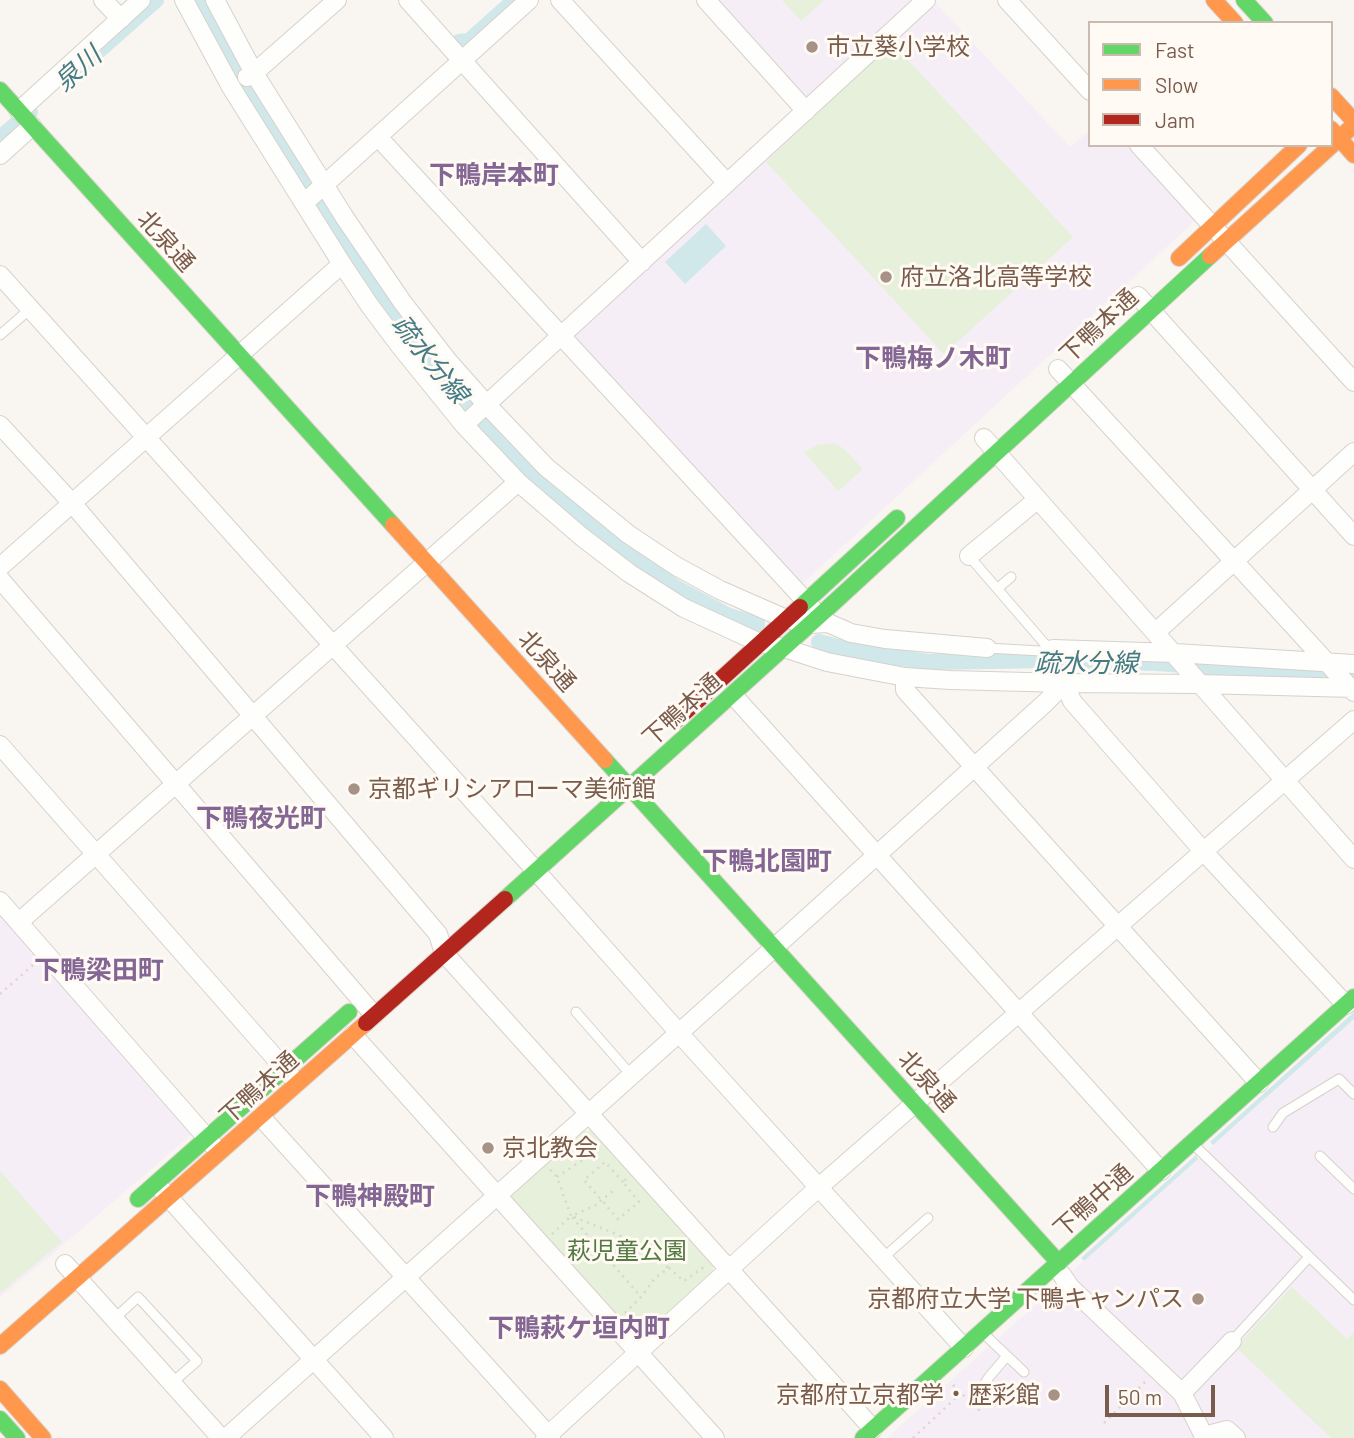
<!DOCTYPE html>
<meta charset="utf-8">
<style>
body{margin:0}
#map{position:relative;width:1354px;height:1438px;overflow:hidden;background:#f9f5f0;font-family:Barlow,sans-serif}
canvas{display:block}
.legend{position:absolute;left:1088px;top:21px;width:245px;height:126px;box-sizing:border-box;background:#fffaf3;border:2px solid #cabbb1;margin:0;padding:9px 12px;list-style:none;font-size:21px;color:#7a5c4d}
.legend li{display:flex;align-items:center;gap:14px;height:35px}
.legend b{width:35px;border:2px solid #cabbb1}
.scale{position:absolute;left:1105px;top:1385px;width:110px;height:32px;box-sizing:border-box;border:4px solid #7a5c4d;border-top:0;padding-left:9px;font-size:21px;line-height:24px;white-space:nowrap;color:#7a5c4d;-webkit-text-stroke:5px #fffaf3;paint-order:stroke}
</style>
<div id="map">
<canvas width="1354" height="1438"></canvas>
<ul class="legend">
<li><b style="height:9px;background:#63d668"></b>Fast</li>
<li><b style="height:9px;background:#ff974d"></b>Slow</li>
<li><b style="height:9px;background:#b3261e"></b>Jam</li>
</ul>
<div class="scale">50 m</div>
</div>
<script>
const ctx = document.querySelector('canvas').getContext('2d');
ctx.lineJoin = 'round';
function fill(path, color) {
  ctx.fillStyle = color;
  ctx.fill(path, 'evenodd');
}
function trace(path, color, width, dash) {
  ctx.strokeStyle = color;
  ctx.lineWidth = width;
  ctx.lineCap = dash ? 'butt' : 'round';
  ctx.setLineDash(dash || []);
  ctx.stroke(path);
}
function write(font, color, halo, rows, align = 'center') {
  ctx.font = font + ' Barlow,"Noto Sans JP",sans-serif';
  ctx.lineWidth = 6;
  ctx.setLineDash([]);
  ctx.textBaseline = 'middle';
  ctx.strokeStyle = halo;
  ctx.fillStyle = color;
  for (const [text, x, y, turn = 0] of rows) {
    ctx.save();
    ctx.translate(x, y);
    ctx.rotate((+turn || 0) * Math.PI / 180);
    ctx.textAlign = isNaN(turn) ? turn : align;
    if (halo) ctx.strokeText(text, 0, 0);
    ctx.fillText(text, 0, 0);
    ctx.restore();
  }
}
const education = new Path2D(`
 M717,0H914L811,96L803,95Z
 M933,0L1070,147L1090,130V145H1127L1197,219L800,586L576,342L575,334Z
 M0,910L194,1132L54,1253L0,1297Z
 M1354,1019V1438H887L1213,1145Z`);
const green = new Path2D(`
 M782,0H824L801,21Z
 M892,43L1073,237L944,354L766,162Z
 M833,443L843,448L863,469L838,491L804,452L817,445Z
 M581,1131H594L713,1264V1278L645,1341L632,1340L510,1202L511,1190Z
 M0,1171L62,1242L0,1293Z
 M1292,1287L1347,1339L1354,1332V1438H1331L1236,1347Z`);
const water = new Path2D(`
 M706,224L726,246L685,284L665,262Z
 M1354,1012V1019L1213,1145L1210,1142Z
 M1196,1155L1198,1159L1084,1261L1081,1258Z`);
const canal = new Path2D(`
 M203,0L272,131L331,224L366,273L407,333L453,391L500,445L566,503L675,587L729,616L757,624
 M459,42L469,41L515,0
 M78,69L156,0
 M0,138L30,112
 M819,642L853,651L928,662L1052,660L1156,663L1354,677`);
const path = new Path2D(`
 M0,994L33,965
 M550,1170L557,1177L571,1216L596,1205L614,1190
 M557,1177L598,1150
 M623,1182L605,1162L584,1180L618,1219L639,1202L623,1182L626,1179
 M574,1217L621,1236L669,1268
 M552,1234L571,1216L641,1297
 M625,1313L641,1297L655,1278L669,1268L684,1281L702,1268L705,1269
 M953,1385L983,1414
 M1104,1423L1146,1381
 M913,1438L961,1393`);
const lane = new Path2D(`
 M0,335L30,309
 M969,556L1044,643L1053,649
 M998,588L1011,577
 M987,648L1041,651L1053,649
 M576,1012L632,1076
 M1273,1127L1283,1113L1339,1079L1354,1094
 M1193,1144L1354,1300
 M1320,1156L1354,1189
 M883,1258L928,1218
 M114,1319L138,1297L197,1361L172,1383
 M983,1333L1024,1372
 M1232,1341L1309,1257
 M996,1401L986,1393L984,1385L989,1377L1007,1356`);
const street = new Path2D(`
 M103,0L121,19
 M184,0L231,87L342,264L370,306L400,346L464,425L518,482L582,537L629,573L684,608L760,643L784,648L827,662L905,677L950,680L1065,683L1201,684L1354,688
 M215,0L254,73L345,218L403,303L448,361L487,405L546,467L628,534L676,566L720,590L786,619L810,624L828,623L851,633L885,639L987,648
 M408,0L642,262
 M560,0L727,183
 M706,0L806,111
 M1007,0L1090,91
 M247,77L254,73L337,0
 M19,111L141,0
 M378,137L812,608
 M1139,145L1354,382
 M0,155L32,126
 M304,203L529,0
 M0,275L536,871L679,1033L964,1348
 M1138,296L1354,536
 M1058,369L1354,692
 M0,425L72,503L438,934L444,953L873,1429
 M464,425L926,0
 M984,438L1354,859
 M969,556L1038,499
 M0,567L342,264
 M0,579L374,1015
 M1156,632L1354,452
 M1053,649L1175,653L1354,664
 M905,677V690L1259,1083
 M733,695L1161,1171
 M0,745L291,1076
 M0,901L213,1145
 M19,922L518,482
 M353,1035L715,1438
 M261,1117L551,1438
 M162,1190L384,1438
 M65,1264L221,1438
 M1062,1275L1070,1287L1182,1393L1204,1436
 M1182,1393L1232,1341
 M226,1438L775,947L1045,703L1065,683L1072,701L1204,852L1346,1005
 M545,1438L819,1187L1354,720
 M1203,1438L1204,1436L1227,1430L1236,1438`);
const fast = new Path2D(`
 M1244,0L1265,23
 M0,90L393,525
 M800,607L897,518
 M605,760L1059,1263
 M505,899L829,607L1210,256
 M138,1199L349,1012
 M0,1419L17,1438
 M863,1438L1354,997`);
const slow = new Path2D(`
 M1214,0L1235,23
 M1331,96L1354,121
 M1331,129L1354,155
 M1210,256L1354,125
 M1179,258L1299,145
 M393,525L605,760
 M0,1346L366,1023
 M0,1389L43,1438`);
const jam = new Path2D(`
 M674,722L800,607
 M366,1023L505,899`);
const markers = [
 [812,47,7,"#a69286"],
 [886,277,7,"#a69286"],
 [354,789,7,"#a69286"],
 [488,1148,7,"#a69286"],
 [1198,1299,7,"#a69286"],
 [1054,1395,7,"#a69286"]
];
const poiNames = [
 ["市立葵小学校",826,47],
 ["府立洛北高等学校",900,277],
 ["京都ギリシアローマ美術館",368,789],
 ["京北教会",502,1148],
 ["京都府立大学 下鴨キャンパス",1184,1299,"right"],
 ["京都府立京都学・歴彩館",1040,1395,"right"]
];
const streetNames = [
 ["北泉通",166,241,48],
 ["下鴨本通",1099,326,-43],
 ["北泉通",547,661,48],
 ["下鴨本通",682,710,-42],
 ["北泉通",927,1081,48],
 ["下鴨本通",259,1088,-42],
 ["下鴨中通",1093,1201,-42]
];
const parkNames = [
 ["萩児童公園",627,1251]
];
const waterNames = [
 ["泉川",78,69,-42],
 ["疏水分線",430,359,51],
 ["疏水分線",1086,663]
];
const neighbourhoodNames = [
 ["下鴨岸本町",494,175],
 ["下鴨梅ノ木町",933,358],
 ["下鴨夜光町",261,818],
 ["下鴨北園町",767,861],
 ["下鴨梁田町",99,970],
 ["下鴨神殿町",370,1196],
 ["下鴨萩ケ垣内町",579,1328]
];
fill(education, '#f6eef6');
fill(green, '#e7f0db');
fill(water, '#d0e8ea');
trace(canal, '#d0e8ea', 16);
trace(lane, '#d7d1cb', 11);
trace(street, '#d7d1cb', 20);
trace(fast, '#d9d2cb', 18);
trace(slow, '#d9d2cb', 18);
trace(jam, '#d9d2cb', 18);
trace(path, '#dcd5d0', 2.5, [2, 5]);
trace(lane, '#fefefd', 9);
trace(street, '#fefefd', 18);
trace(fast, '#63d668', 16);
trace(slow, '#ff974d', 16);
trace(jam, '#b3261e', 16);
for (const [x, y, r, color] of markers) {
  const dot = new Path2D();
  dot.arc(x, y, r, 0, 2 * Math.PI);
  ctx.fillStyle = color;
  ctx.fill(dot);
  trace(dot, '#fffaf3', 2.5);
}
write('24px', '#7a5c4d', '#fffaf3', poiNames, 'left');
write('24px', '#7a5c4d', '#fffaf3', streetNames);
write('24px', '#537a41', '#fffaf3', parkNames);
write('italic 26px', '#437c86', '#fffaf3', waterNames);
write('bold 26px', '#846695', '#fffaf3', neighbourhoodNames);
</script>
